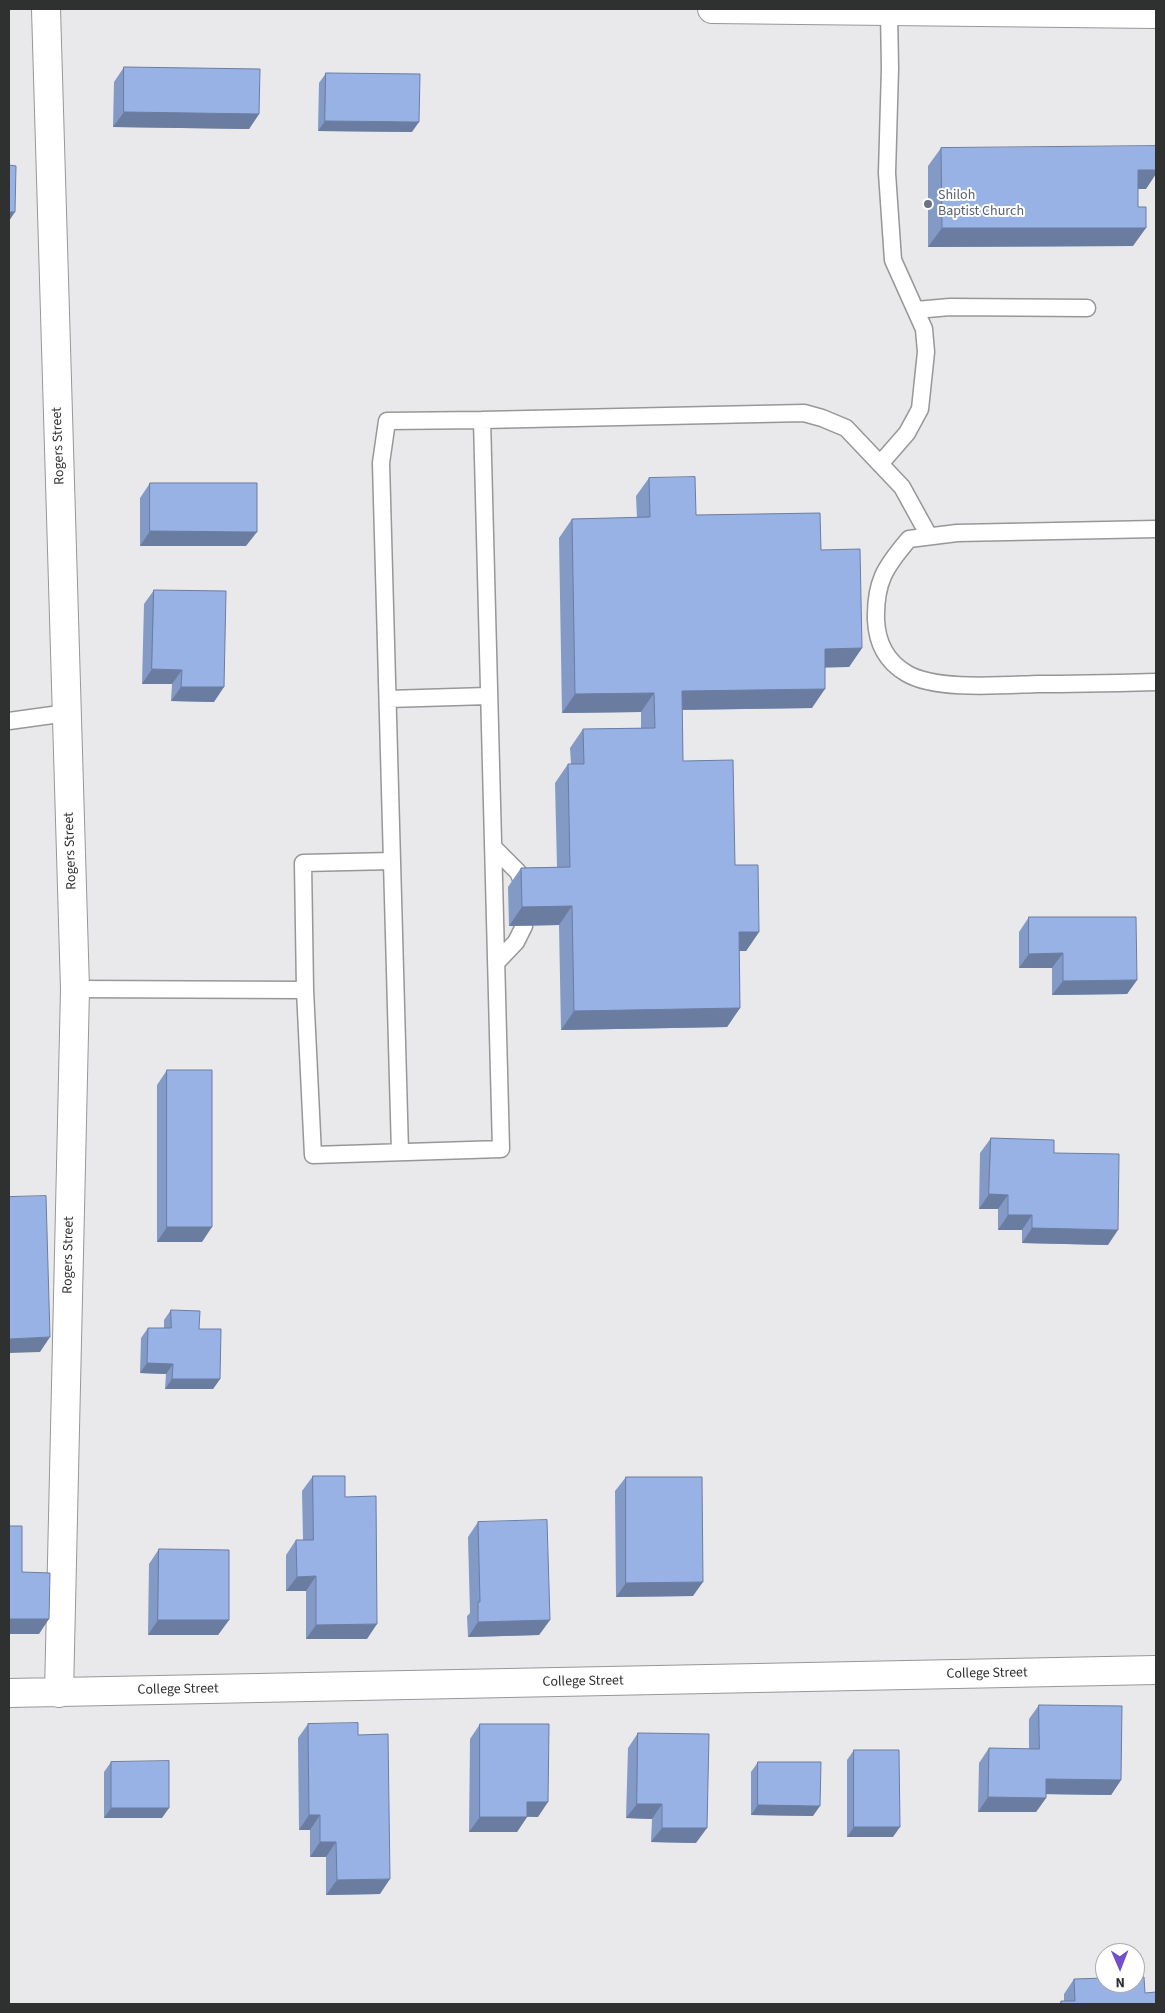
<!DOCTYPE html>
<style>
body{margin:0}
#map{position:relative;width:1165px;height:2013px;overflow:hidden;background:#e9e9eb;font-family:"Source Sans 3",sans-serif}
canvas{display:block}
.frame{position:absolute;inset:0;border:10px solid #2f3030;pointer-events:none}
.north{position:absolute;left:1095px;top:1943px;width:50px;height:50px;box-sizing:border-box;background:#fff;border:1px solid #acacac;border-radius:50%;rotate:179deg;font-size:14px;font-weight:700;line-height:20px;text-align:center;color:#2f3030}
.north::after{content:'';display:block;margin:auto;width:18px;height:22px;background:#7150ca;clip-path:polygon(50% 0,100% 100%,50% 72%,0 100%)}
</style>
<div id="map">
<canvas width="1165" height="2013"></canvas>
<div class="frame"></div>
<div class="north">N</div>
</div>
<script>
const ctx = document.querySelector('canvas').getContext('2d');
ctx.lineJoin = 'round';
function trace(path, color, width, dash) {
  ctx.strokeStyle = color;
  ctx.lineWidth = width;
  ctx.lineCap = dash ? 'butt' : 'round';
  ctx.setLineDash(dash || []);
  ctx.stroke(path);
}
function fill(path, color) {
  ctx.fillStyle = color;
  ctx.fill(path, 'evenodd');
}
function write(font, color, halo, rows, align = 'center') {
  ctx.font = font + ' "Source Sans 3",sans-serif';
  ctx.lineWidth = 4;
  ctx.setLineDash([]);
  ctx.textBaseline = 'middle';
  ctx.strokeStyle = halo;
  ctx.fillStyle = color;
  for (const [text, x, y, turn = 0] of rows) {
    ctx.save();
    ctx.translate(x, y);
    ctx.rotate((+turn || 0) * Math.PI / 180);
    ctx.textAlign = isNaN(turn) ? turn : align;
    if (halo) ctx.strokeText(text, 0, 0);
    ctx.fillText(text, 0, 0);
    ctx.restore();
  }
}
const lane = new Path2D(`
 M916,310L950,307L1087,308
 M482,420L804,413L822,418L846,428L902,487L929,536
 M880,464L907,433L920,409L926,352L924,329L893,260L887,173L890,68L889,12
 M1156,529L957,533L909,539C885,567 875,582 876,620C877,643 886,661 906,673C935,691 1004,685 1038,684C1077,684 1117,683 1156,682
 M388,699L488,696
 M9,721L67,713
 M493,847L518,872L524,886
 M496,963L516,942L524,926
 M75,989L305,990L313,1155L501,1149L482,420L387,421L381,463L400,1152
 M305,990L303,863L392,861`);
const street = new Path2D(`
 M46,9L75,989L59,1693
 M712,9L1156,14
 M9,1693L1156,1670`);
const wall = new Path2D(`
 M124,67L259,114L249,129L113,127L114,82Z
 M326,73L412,132L318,131L319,83Z
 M941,148L1146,189H1138L1133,246L928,247V166Z
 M649,478L696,515L821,550L862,648L849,667H825L812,708L682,710L683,761L735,865L759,932L746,951H739L740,1008L727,1027L561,1030L559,925L509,926L508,887L521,868L557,867L555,783L568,764H571L570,748L583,729L641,728V712L562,713L559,538L572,519L637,518L636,496Z
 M150,483L246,546H140V498Z
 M154,590L214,702L171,701L172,684H142L144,604Z
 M1029,917L1137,980L1127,994L1052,995V968H1019V932Z
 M167,1070L202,1242H157V1085Z
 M991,1138L1054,1153L1108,1245L1022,1243V1230H998V1209H979L980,1153Z
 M171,1310L199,1329L220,1379L213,1389H165L166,1374L140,1373L141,1338L148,1328H164V1320Z
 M313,1476L345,1497L367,1639H306V1591H286V1555L296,1540H303L302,1491Z
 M626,1477L693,1596L616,1597L615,1491Z
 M478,1522L550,1620L539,1635L468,1637L467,1616L470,1613L468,1537Z
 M159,1549L229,1620L218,1635H148L149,1564Z
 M1039,1705L1121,1780L1111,1795L1046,1794V1798L1036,1812H978L979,1763L989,1748L1029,1749V1719Z
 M308,1724L358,1735L380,1894L326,1895V1857H310V1830H299L298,1738Z
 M480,1724L538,1817H527L517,1832H469L470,1739Z
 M638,1733L696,1843L651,1842L652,1819L626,1818L628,1748Z
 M854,1750L893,1837H847V1760Z
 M111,1762L162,1818H104V1772Z
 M758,1762L813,1816L751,1815V1772Z
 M1074,1979L1145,1993L1156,2004H1059L1061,2001H1064V1994Z`);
const shadedWall = new Path2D(`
 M124,112L259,114L249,129L113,127Z
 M325,121L419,122L412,132L318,131Z
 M1138,170H1156V174L1146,189H1124Z
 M9,212H15L9,221Z
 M942,228H1146L1133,246L928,247Z
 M150,531L257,532L246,546H140Z
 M862,648L849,667L811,668L825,649Z
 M152,669L182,670L172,684H142Z
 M181,687H224L214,702L171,701Z
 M825,689L812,708L669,710L682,691Z
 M654,693L641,712L562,713L575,694Z
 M572,906L559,925L509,926L522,907Z
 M739,932H759L746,951H725Z
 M1063,953L1052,968H1019L1029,954Z
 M1137,980L1127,994L1052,995L1063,981Z
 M740,1008L727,1027L561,1030L574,1011Z
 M989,1194L1008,1195L998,1209H979Z
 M1008,1215H1032L1022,1230H998Z
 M167,1227H212L202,1242H157Z
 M1032,1228L1118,1230L1108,1245L1022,1243Z
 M50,1337L40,1352L9,1353V1339Z
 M147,1363L173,1364L166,1374L140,1373Z
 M172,1379H220L213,1389H165Z
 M316,1576L306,1591H286L297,1577Z
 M703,1582L693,1596L616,1597L626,1583Z
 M9,1619H49L39,1634H9Z
 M158,1620H229L218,1635H148Z
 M550,1620L539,1635L468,1637L478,1622Z
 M377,1624L367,1639H306L316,1625Z
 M1046,1779L1121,1780L1111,1795L1036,1794Z
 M988,1797L1046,1798L1036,1812H978Z
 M527,1802H548L538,1817L517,1816Z
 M637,1804H662L652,1819L626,1818Z
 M758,1805L820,1806L813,1816L751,1815Z
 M111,1808H169L162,1818H104Z
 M309,1815H320L310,1830H299Z
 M480,1817H527L517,1832H469Z
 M854,1827H900L893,1837H847Z
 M662,1828H707L696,1843L651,1842Z
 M320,1842H336L326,1857H310Z
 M390,1879L380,1894L326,1895L337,1880Z`);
const building = new Path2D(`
 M124,67L260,69L259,114L124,112Z
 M326,73L420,74L419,122L325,121Z
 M1156,146V170H1138V207H1146V228H942L941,148Z
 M9,165L16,166L15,212H9Z
 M695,477L696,515L820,513L821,550L860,549L862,648L825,649V689L682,691L683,761L733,760L735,865H758L759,932H739L740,1008L574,1011L572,906L522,907L521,868L570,867L568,764H584L583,729L655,728L654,693L575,694L572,519L650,517L649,478Z
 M150,483H257V532L150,531Z
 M154,590L226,591L224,687H181L182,670L152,669Z
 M1029,917H1136L1137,980L1063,981V953L1029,954Z
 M167,1070H212V1227H167Z
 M991,1138L1054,1140V1153L1119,1154L1118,1230L1032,1228V1215H1008V1195L989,1194Z
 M46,1196L50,1337L9,1339V1197Z
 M171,1310L200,1311L199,1329H221L220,1379H172L173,1364L147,1363L148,1328H171Z
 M313,1476H345V1497L376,1496L377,1624L316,1625V1576L297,1577L296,1540H313Z
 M626,1477H702L703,1582L626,1583Z
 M547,1520L550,1620L478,1622V1602H480L478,1522Z
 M9,1526H22V1572L50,1573L49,1619H9Z
 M159,1549L229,1550V1620H158Z
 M1039,1705L1122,1706L1121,1780L1046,1779V1798L988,1797L989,1748L1039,1749Z
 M358,1723V1735L388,1734L390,1879L337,1880L336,1842H320V1815H309L308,1724Z
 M480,1724H549L548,1802H527V1817H480Z
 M638,1733L709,1734L707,1828H662V1804H637Z
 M854,1750H899L900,1827H854Z
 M169,1761V1808H111V1762Z
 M758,1762H821L820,1806L758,1805Z
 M1135,1977H1144L1145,1993L1156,1992V2004H1061V2001H1075L1074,1979L1105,1978V1983H1135Z`);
const markers = [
 [928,204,5,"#6b7280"]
];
const worshipNames = [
 ["Shiloh",938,196],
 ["Baptist Church",938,212]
];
const streetNames = [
 ["Rogers Street",59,446,-92],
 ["Rogers Street",71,851,-92],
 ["Rogers Street",69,1255,-89],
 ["College Street",987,1674,-1],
 ["College Street",583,1682,-1],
 ["College Street",178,1690,-1]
];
trace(lane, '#979798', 19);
trace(street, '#979798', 30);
trace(lane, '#fff', 16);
trace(street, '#fff', 28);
fill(wall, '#8399c6');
fill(shadedWall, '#6a7da1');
fill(building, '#98b2e6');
trace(building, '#6a7da1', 1);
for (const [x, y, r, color] of markers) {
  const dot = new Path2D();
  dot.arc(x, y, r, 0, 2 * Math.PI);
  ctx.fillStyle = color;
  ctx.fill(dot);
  trace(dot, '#fff', 2);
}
write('14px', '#5b616d', '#fff', worshipNames, 'left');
write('14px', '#2f3030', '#fff', streetNames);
</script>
